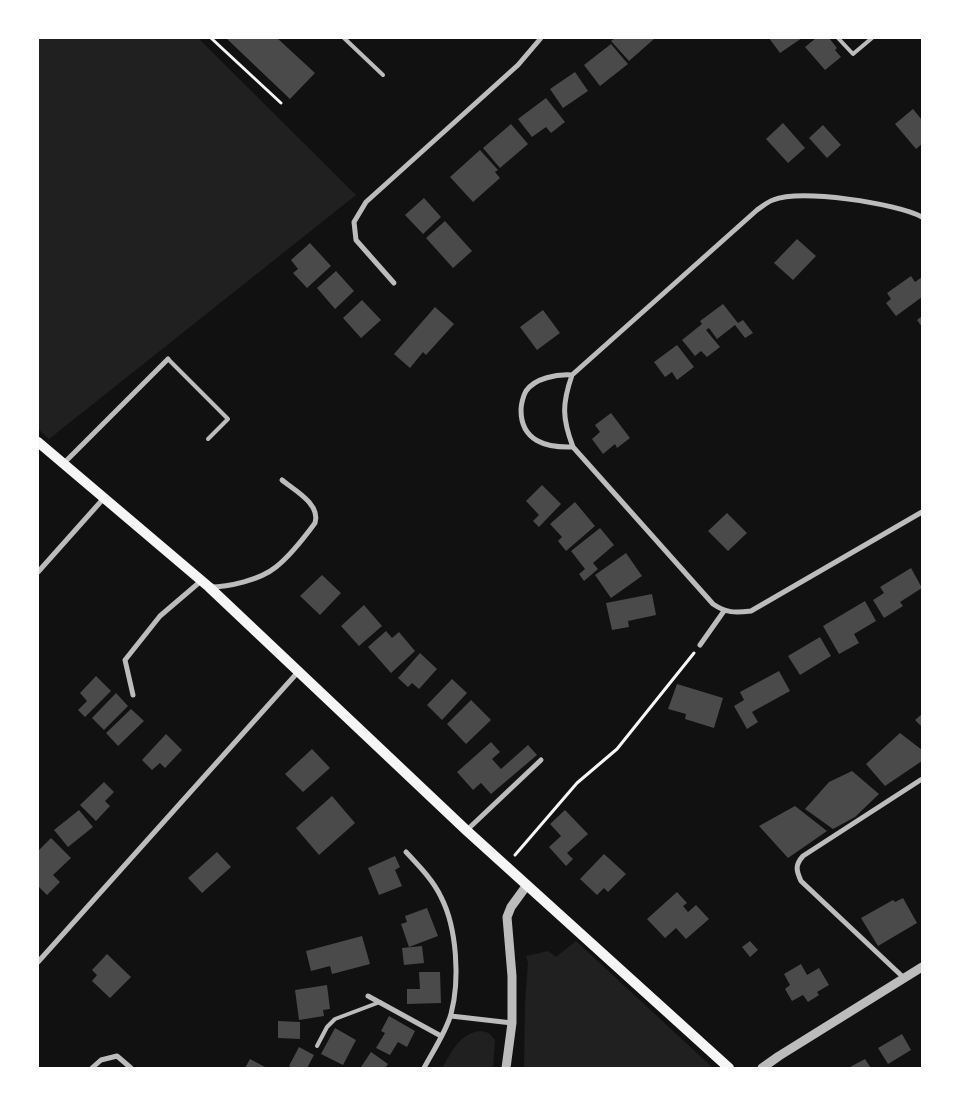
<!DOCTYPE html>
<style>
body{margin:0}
#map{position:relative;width:960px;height:1106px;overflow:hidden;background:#111;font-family:Signika,sans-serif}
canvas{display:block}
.frame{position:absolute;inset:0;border:39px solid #fff;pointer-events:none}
</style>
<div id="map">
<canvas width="960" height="1106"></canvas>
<div class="frame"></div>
</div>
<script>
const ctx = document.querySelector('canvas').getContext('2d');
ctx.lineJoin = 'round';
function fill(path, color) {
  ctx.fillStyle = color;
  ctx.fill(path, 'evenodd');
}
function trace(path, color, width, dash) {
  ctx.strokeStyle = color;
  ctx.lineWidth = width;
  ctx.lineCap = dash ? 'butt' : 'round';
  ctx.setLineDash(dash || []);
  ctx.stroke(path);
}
const green = new Path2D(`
 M38,38H198L356,195L49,439L38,429Z
 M576,941L713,1068H524L525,1004L528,963L526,956L548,951L556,957Z
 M481,1031L489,1033L495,1040L493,1068H442C452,1052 459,1033 481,1031Z`);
const building = new Path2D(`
 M226,38H277L315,73L290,99Z
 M615,38H653L654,39L629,61L611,41Z
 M769,38H802L780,53Z
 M816,38H829L837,48L835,50L841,57L825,70L805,47Z
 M611,44L628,64L600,86L584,65Z
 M575,72L588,91L563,108L550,89Z
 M546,98L565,122L551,133L546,127L532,137L518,119Z
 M913,109L922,120V144L916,149L895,124Z
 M783,123L805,148L788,163L766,139Z
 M511,124L528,144L500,168L483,148Z
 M823,125L841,145L827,158L809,138Z
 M480,150L498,170L495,172L500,178L473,202L450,177Z
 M424,198L441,217L423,234L405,215Z
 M445,221L472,251L453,268L426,238Z
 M797,239L816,256L793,280L774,263Z
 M310,243L331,266L307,288L293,273L298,269L291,260Z
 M336,271L354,291L335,309L317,288Z
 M911,276L915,282L922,277V297L896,316L886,303L891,299L887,293Z
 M362,300L381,320L361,338L343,318Z
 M723,304L738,323L743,320L753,333L745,338L735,325L717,339L709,328L706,330L720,347L707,357L701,351L695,356L682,340L702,324L700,321Z
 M435,307L454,324L426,355L423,352L410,368L394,354Z
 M543,310L560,333L537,350L520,327Z
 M922,316V327L917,320Z
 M677,345L694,367L677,380L672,372L665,377L654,362Z
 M611,413L630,438L617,448L615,444L603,454L592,439L600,432L595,425Z
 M542,485L561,504L539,527L533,521L539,515L526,501Z
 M575,502L595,526L566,551L558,541L562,537L550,524Z
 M727,513L747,533L728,551L708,531Z
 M600,528L614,545L593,563L598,569L584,581L579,574L585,569L571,551Z
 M626,553L642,576L611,598L595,575Z
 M911,568L922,588L900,602L903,606L884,618L873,600L884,593L880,587Z
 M322,575L341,593L320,615L300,596Z
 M652,594L656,615L628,621L629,627L612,630L606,603Z
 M865,601L876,621L854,634L859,643L839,654L823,626Z
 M364,605L382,626L359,646L341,626Z
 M386,631L392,638L399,632L415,651L391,673L368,647Z
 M820,637L831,656L800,675L788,656Z
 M420,653L437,669L419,689L412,683L408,687L398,678Z
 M779,671L790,691L752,712L758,722L747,729L734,706L744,700L740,692Z
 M96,676L111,691L85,717L78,710L87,701L80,693Z
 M452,679L467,693L442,720L427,705Z
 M677,684L723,698L714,728L685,719L686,714L668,709Z
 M116,693L128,706L104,730L92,718Z
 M471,700L491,720L466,744L447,724Z
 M131,709L144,721L118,746L106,733Z
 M922,714V727L915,720Z
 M900,733L922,750V761L885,786L866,764Z
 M166,734L182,750L165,768L160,763L152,770L142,760Z
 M491,742L500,752L492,759L501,769L528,745L537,755L491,794L481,783L473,790L457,772Z
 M312,749L330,768L303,792L285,774Z
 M852,771L879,794L855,817L833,829L805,809L829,782Z
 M104,782L114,792L105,801L110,806L96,821L80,805Z
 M332,796L355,823L319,855L296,828Z
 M795,806L827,831L788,858L759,826Z
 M79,810L93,827L68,847L54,830Z
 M565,810L588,834L567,853L573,859L566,866L549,847L561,836L550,824Z
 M51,838L71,858L53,875L60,882L47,895L38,886V851Z
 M217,852L231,867L202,893L188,878Z
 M604,854L626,874L608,892L604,888L597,895L580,879Z
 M395,856L400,867L395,870L402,886L379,895L368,868Z
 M677,892L687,903L683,906L688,912L696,905L709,919L686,939L676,928L665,938L647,919Z
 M903,898L917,923L878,946L861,918L893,900L895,902Z
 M427,908L438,936L409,947L401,924L407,922L405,916Z
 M362,936L370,964L332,974L330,966L311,971L306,951Z
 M750,941L758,950L750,957L742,947Z
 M422,946L424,963L404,965L402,948Z
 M107,954L131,977L110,998L92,981L97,975L92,970Z
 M801,964L807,975L819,968L829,985L817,992L819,995L808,1002L803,995L792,1001L785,989L790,985L784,974Z
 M419,972H440L441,1003L407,1004V989H420Z
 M327,985L330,1009L323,1010L324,1016L299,1020L295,990Z
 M389,1016L415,1031L407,1047L398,1042L390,1055L376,1048L385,1033L381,1031Z
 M278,1021L300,1022V1039L278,1038Z
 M335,1028L356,1040L343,1065L321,1054Z
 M902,1034L911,1050L888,1064L878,1048Z
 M299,1047L314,1055L307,1068H293L289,1066Z
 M371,1052L388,1064L385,1068H363L361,1067Z
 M250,1059L267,1068H245Z
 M865,1059L871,1068H848Z`);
const path = new Path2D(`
 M211,38L281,103
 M515,855L577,783L617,749L694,653`);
const service = new Path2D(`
 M344,38L383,75
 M838,38L853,54L872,38
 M168,359L228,419L208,439
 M317,1046L327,1027L335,1019L380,1002`);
const minor = new Path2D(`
 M922,217C896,203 801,189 773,200C767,202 762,207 757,210L572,375C562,404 562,418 573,447L713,604C726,613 735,613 751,611L922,512
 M394,283L356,240L354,222L366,202L518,65L541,38
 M572,375C557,374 535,378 526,391C523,396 521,405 521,410C521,441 546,448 573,447
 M64,463L168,359
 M38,572L104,498
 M209,587C229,587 260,580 276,567C291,555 304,538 315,523C321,504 294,490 282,480
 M700,645L724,611
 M133,695L125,660L160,616L201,581
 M467,830L541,760
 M406,852C419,866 433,880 441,897C457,928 460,980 451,1014C446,1032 433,1051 424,1068
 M38,962L298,672
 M904,978L801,881C796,870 795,865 803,856L922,779
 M368,996L441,1036
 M451,1016L512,1023
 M92,1068L101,1060L117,1056L131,1068`);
const tertiary = new Path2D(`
 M506,1068L512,1023V976L507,917L511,907L527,885
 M762,1068L779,1056L922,967`);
const secondary = new Path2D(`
 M38,442L209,587L466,830L729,1068`);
fill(green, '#202020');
fill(building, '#4a4a4a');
trace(path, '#f5f5f5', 3);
trace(service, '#bcbcbc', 4);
trace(minor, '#bcbcbc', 5);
trace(tertiary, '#bcbcbc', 9);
trace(secondary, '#f5f5f5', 10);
</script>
